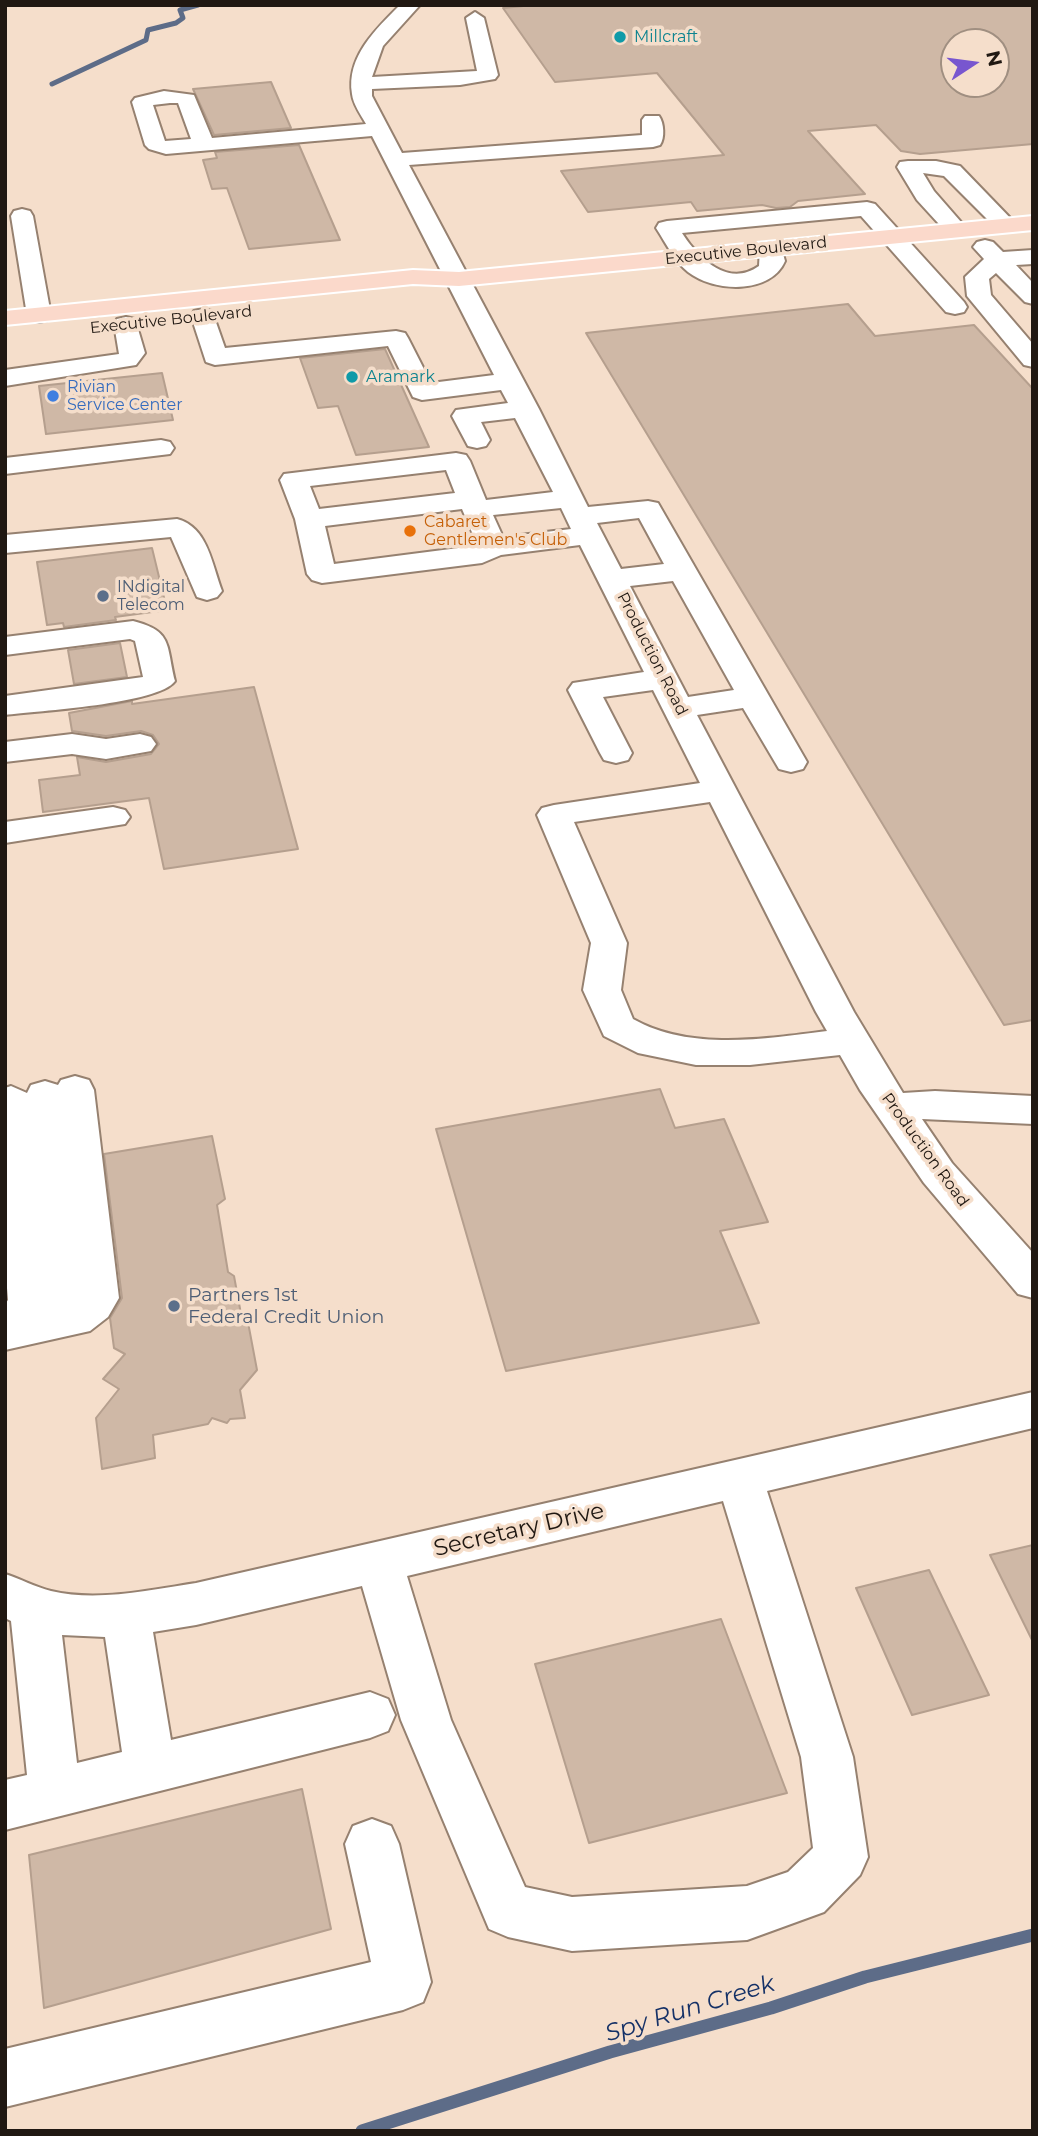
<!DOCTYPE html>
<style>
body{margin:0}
#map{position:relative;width:1038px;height:2136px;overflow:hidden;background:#f5decb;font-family:Montserrat,sans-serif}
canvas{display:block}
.frame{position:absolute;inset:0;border:7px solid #201812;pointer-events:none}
.north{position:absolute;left:940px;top:28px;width:70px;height:70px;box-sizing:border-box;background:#f5decb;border:2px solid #a08f81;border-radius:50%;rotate:77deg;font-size:19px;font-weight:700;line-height:28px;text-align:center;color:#201812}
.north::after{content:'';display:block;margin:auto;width:24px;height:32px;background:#7856cf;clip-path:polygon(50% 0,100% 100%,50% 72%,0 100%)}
</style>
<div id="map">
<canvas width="1038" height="2136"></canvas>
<div class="frame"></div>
<div class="north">N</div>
</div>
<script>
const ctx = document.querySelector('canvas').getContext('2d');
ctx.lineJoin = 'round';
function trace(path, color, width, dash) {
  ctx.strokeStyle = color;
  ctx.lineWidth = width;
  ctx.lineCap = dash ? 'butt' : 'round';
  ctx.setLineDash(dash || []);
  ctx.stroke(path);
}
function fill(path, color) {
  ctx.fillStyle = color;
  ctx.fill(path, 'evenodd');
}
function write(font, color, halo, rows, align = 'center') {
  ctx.font = font + ' Montserrat,sans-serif';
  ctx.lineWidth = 7;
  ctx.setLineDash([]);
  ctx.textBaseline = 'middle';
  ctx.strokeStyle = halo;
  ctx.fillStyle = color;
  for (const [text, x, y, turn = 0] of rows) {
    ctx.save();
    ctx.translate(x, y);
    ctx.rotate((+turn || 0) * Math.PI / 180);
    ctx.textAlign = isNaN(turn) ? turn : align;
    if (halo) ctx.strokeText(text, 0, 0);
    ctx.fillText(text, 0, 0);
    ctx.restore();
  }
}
const streamFar1 = new Path2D(`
 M52,84L146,40L148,30L176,23L183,18L180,10L198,5`);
const stream = new Path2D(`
 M362,2131L610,2052L771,2008L865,1977L1033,1935`);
const building = new Path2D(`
 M534,5H1033V144L920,154L901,151L876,125L808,131L865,194L798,201L790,207L776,208L762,205L697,211L691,202L588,212L561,171L724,155L657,73L555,82L503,8ZM954,42H996V84H954Z
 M271,82L291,128L214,135L193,89Z
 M299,145L340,240L249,249L227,188L212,189L203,160L217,158L215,152Z
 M848,304L875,336L974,325L1033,389V1020L1004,1025L586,333Z
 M385,349L429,447L356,455L338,406L318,408L300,358Z
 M162,373L173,420L46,434L39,386Z
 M152,548L167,610L115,617L116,620L64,627L63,623L47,625L37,562Z
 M120,643L127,677L74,684L68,650Z
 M254,687L298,849L164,869L149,798L43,812L39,780L80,775L77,757L106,762L151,754L159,744L153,735L141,731L106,736L72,731L69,713L132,701V704Z
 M660,1089L675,1128L724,1119L768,1222L720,1231L759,1323L506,1371L436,1129Z
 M212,1136L225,1199L217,1205L228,1272L234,1276L241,1314L247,1317L257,1370L240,1390L245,1418L230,1419L227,1423L212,1418L208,1424L153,1435L155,1458L102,1469L96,1418L119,1389L103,1379L125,1354L114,1348L110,1318L122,1298L104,1154Z
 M1033,1545V1642L990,1555Z
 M929,1570L989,1695L912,1715L856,1588Z
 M721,1619L787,1793L589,1843L535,1664Z
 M302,1789L331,1929L44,2008L29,1855Z`);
const minor = new Path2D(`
 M400,5H420L383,46L372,77L477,71L466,18L475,12L484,18L498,75L495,79L460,85L372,89V96L402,153L642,135V120L645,116H659C664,123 665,138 660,145L653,147L409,165L539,409L588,507L648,501L658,503L807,762L803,769L791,772L779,769L743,708L697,715L854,1012L903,1093L935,1091L1033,1096V1124L922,1119L952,1163L1033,1253V1298L1018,1294L924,1183L860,1090L840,1055L750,1065H696L638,1053L604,1036L583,990L591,943L537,815L542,808L554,805L700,783L653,690L603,697L632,753L628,760L616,763L604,760L600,753L568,690L573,683L644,672L580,545L501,555L482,563L322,583L312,580L307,574L295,519L280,480L284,474L456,453L466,455L470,461L486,500L553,492L515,418L481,422L490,440L486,446L477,448L468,446L452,416L456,410L508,403L501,390L422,400L413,397L388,346L215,365L206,362L191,316L194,311L203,309L212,311L225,348L396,331L405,333L408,338L431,383L494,375L372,136L166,154L149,149L145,145L132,102L135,98L164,91L194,95L212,138L366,124C361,115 353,104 352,94C346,57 376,29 400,5ZM170,103H178L191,139L165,141L153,105ZM446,470L455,493L319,509L310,486ZM561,508L571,529L503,537L493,515ZM462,509L477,544L474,546L334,564L325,526ZM639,518L664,564L621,569L597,523ZM673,581L734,690L688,697L630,586ZM710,802L816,1012L827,1031C764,1039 690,1051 633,1019L621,990L627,943L574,822Z
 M908,161H936L960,166L1017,225L1014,230H998L944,176L923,173L934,191L968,230L965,235H949L917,200L897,167L900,162Z
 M867,202L875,204L964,302L967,307L964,312L955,314L946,312L861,216L682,233C698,258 728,288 759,266L760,248L764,243H780L785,261C771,294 715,293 688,272C674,261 666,243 656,228L659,223L667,221Z
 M22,209L30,211L33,216L51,315L48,320L39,322L30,320L27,315L11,216L14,211Z
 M985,240L993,242L1003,252L1033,250V264L1016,265L1033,283V304L1025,302L996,273L989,279L991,295L1033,344V367L1024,365L967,296L965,277L984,259L973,247L977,242Z
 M126,317L135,319L145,353L136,365L5,386V370L119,354L114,324L117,319Z
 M161,440L170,442L174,448L170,454L5,474V458Z
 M177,519C208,527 212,565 222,591L217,597L207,600L197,597L171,537L5,553V535Z
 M133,621C173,631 166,645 175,681C159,704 37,711 5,715V696L143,677L135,641L130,639L5,655V637Z
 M72,734L106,739L140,734L151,737L156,744L151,751L106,759L72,754L5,762V742Z
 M113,807L125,810L130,817L125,824L5,843V822Z
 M75,1076L89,1080L94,1090L119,1298L108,1317L90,1331L5,1350V1304L8,1300L5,1264V1088L11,1086L27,1093L31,1085L45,1081L58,1085L61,1080Z
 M1033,1392V1428L767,1491L853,1757L868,1857L860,1875L824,1912L747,1940L572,1951L508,1937L489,1929L401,1720L362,1586L196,1625L153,1632L171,1740L370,1692L388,1699L395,1715L388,1731L370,1738L5,1830V1780L27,1775L11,1621L5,1618V1574C21,1579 35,1587 51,1591C97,1602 150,1590 196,1583ZM723,1501L801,1757L813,1848L788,1872L747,1886L572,1897L525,1887L451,1720L407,1576ZM62,1635L105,1637L122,1752L77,1763Z
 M372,1819L391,1826L399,1844L431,1982L423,2002L403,2010L5,2107V2049L371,1962L345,1844L353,1826Z`);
const major = new Path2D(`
 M1033,216V230L459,286L413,284L5,325V311L413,270L459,272Z`);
const markers = [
 [620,37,7,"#0f9aa8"],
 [352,377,7,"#0f9aa8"],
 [53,396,7,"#3f7fe0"],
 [410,531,7,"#e8710a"],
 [103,596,7,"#5c6f8a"],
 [174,1306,7,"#5c6f8a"]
];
const farCulturenames = [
 ["Millcraft",634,37],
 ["Aramark",366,377]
];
const farStreetnames = [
 ["Executive Boulevard",746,251,-6],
 ["Executive Boulevard",171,320,-6],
 ["Production Road",652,654,63],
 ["Production Road",925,1150,54]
];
const farShopnames = [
 ["Rivian",67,387],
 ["Service Center",67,405]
];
const farFoodnames = [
 ["Cabaret",424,522],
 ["Gentlemen's Club",424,540]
];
const farServicenames = [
 ["INdigital",117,587],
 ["Telecom",117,605]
];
const serviceNames = [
 ["Partners 1st",188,1295],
 ["Federal Credit Union",188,1317]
];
const nearStreetnames = [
 ["Secretary Drive",519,1530,-13]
];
const nearWaternames = [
 ["Spy Run Creek",690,2009,-17]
];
trace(streamFar1, '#5d6c88', 5);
trace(stream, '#5d6c88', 13);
fill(building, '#cfb8a6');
trace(building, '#b59f8e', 2);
trace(minor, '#968170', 4);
trace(major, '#fff', 4);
fill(minor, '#fff');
fill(major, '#fbd9cb');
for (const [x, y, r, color] of markers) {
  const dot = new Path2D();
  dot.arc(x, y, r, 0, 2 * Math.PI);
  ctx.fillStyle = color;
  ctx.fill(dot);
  trace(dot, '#f5decb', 2.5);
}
write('16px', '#0d838f', '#f5decb', farCulturenames, 'left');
write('16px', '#201812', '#f5decb', farStreetnames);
write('16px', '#366cbe', '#f5decb', farShopnames, 'left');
write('16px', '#c56008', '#f5decb', farFoodnames, 'left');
write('16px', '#4e5e75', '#f5decb', farServicenames, 'left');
write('19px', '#4e5e75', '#f5decb', serviceNames, 'left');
write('23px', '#201812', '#f5decb', nearStreetnames);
write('italic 24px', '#153167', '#f5decb', nearWaternames);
</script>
